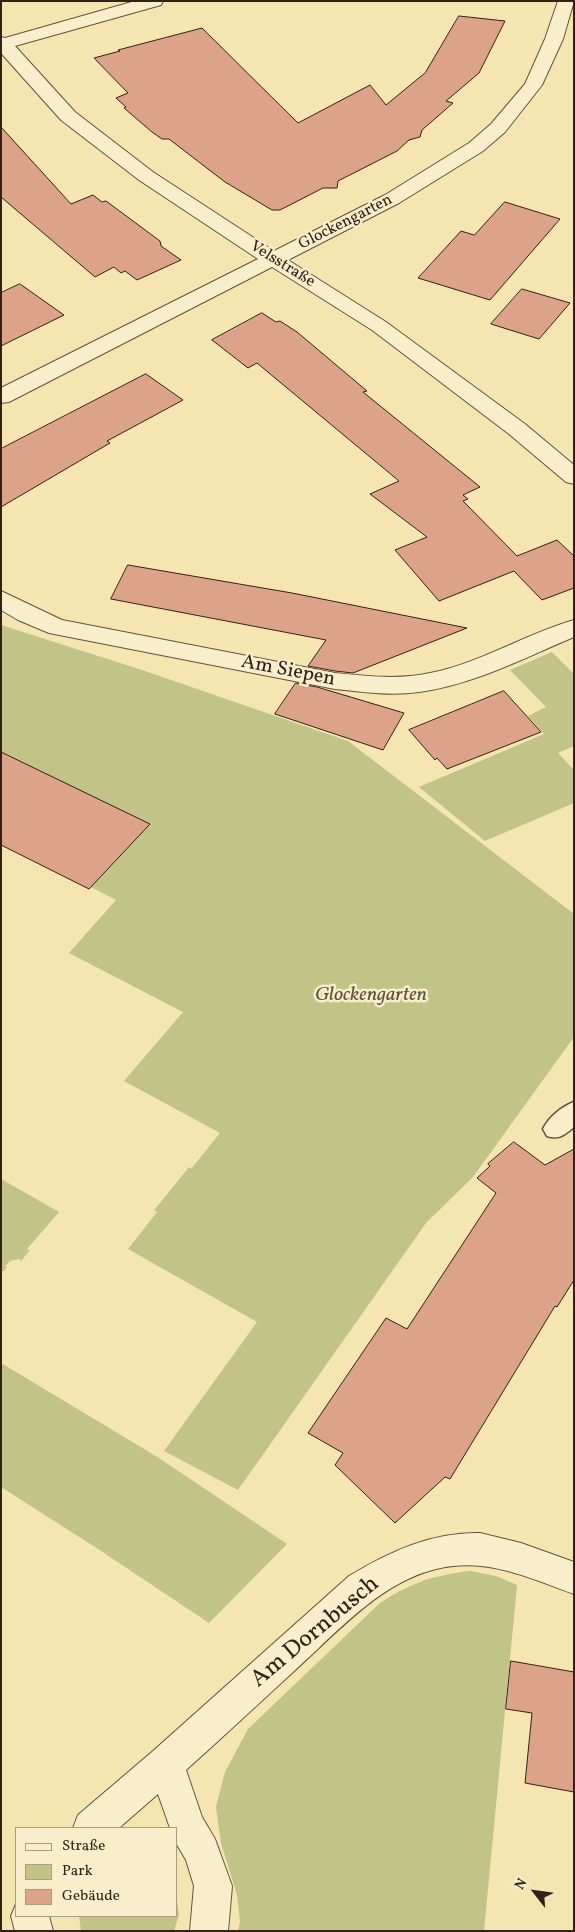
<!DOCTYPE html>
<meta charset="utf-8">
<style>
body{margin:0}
#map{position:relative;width:575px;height:1932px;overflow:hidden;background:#f4e5b1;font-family:Vollkorn,serif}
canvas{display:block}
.frame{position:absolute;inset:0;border:2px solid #332017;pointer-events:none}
.legend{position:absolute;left:15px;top:1827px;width:162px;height:90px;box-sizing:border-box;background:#f8eecc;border:1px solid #a99c84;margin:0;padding:6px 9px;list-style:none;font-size:15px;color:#332017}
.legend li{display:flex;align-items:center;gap:10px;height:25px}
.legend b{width:25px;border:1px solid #a99c84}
.north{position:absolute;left:510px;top:1867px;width:50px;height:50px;-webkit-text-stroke:4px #f8eecc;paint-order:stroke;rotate:300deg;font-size:14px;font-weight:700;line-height:20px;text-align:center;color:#332017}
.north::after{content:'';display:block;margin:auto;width:18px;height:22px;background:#332017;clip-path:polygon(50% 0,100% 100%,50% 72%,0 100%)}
</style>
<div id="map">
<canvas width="575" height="1932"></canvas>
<div class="frame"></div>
<ul class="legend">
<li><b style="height:6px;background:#f8eecc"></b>Straße</li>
<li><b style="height:14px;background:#c1c387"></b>Park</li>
<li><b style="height:14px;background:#dca28a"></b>Gebäude</li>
</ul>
<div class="north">N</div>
</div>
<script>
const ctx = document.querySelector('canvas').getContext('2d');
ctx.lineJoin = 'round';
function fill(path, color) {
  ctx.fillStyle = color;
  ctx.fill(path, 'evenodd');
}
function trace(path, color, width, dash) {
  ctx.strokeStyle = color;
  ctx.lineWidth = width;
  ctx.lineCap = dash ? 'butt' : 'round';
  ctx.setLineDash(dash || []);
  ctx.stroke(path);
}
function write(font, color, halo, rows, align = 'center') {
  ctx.font = font + ' Vollkorn,serif';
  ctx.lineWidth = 5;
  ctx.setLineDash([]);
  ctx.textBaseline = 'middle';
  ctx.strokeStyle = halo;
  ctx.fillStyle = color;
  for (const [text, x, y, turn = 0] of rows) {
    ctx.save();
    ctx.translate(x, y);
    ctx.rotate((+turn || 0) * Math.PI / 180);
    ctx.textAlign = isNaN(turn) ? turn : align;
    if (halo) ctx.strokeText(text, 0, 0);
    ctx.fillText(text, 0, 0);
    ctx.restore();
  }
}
const green = new Path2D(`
 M1,625L142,670L348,741L574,914V1037L473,1177L426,1223L238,1490L164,1451L257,1322L128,1249L157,1212L154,1210L156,1208L189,1167L191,1169L220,1133L124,1081L183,1012L69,953L116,900L91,887L1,752Z
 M552,652L574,674V746L558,753L574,770V803L485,841L419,787L544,734L528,716L546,707L510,670Z
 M1,1179L59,1212L27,1249L30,1250L21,1261L19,1259L10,1261L5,1266L7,1267L4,1271H1Z
 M1,1363L159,1458L287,1544L209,1623L95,1547L1,1487Z
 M470,1571L496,1576L517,1585L484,1931H238L240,1922L237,1895L221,1843L216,1807L225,1772L248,1729L380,1603C410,1583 434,1575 470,1571Z
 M176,1894L179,1915L174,1931H81L79,1916H176Z`);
const building = new Path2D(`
 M459,16L505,21L479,73L446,101L453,103L422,130L420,137L409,140L397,151L338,181L337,188H323L280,210H272L225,182L169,139H162L152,132L124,108L126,107L116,98L128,93L94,58L120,51L118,50L202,28L298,123L370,85L386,105L425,73Z
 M1,127L71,204L93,195L102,202L106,201L160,241L161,246L181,260L137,280L125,271L121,273L114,267L95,277L1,197Z
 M505,202L560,219L490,300L418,278L461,231L474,235Z
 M20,284L64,315L1,346V293Z
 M522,289L570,303L539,339L491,324Z
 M262,313L276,322L280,321L297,332L367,391L363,392L480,487L463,495L468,499L463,501L517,556L557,540L574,556V588L542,600L514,571L439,601L395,550L427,537L370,494L399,481L257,363L248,368L212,340Z
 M146,374L183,400L107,441L110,443L1,507V449Z
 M128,565L292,593L467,628L353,673L335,671L308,666L326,640L111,599Z
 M296,683L317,687L404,713L383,750L275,714Z
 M504,691L541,732L447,769L437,758L435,760L409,730Z
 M1,752L150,824L89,889L1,845Z
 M514,1142L545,1165L574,1149V1280L557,1307L555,1306L450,1479L445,1477L395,1523L335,1465L343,1453L308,1433L386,1318L407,1329L496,1193L477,1178L490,1166L488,1164Z
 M511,1661L574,1672V1792L525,1783L532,1713L506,1709Z`);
const service = new Path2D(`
 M574,1102V1127C564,1135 559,1140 547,1136L543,1129C549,1117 561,1107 574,1102Z`);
const minor = new Path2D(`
 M135,1H163L161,5L15,46L75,112L153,172L274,251L385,195L469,143L491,124L525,84L545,39L558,1H574L563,39L542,85L505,132L483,151L399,203L288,260L386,322L525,424L574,465V484L566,482L509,434L372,330L272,267L9,402L1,403V388L258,259L139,180L61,120L1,53V37L5,38Z
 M1,591L62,620L335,673C366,676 399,680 430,673C481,663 525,634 574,620V637C524,658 473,685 419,692C391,696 363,692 335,689L49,633L18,620L1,610Z
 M480,1533L521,1543L574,1562V1594C535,1580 495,1561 453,1566C387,1573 339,1631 292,1673C257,1705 222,1738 186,1770L202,1817L215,1839L232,1886L228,1931H190L194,1886L186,1860L176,1843V1828H170L158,1794L119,1828H73L78,1815L153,1751L349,1576C389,1552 431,1532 480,1533Z
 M16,1904V1916H49L53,1931H15L11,1916Z`);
const farStreetnames = [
 ["Glockengarten",346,223,-27],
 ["Velsstraße",282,265,32]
];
const streetNames = [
 ["Am Siepen",288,672,11]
];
const parkNames = [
 ["Glockengarten",371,996]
];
const nearStreetnames = [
 ["Am Dornbusch",316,1633,-40]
];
fill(green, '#c1c387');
fill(building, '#dca28a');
trace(building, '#332017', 1);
trace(service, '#63513e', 3);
trace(minor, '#63513e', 2);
fill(service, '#f8eecc');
fill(minor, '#f8eecc');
write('16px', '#332017', '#f8eecc', farStreetnames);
write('20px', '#332017', '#f8eecc', streetNames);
write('italic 20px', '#5e5139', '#f8eecc', parkNames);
write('24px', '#332017', '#f8eecc', nearStreetnames);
</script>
